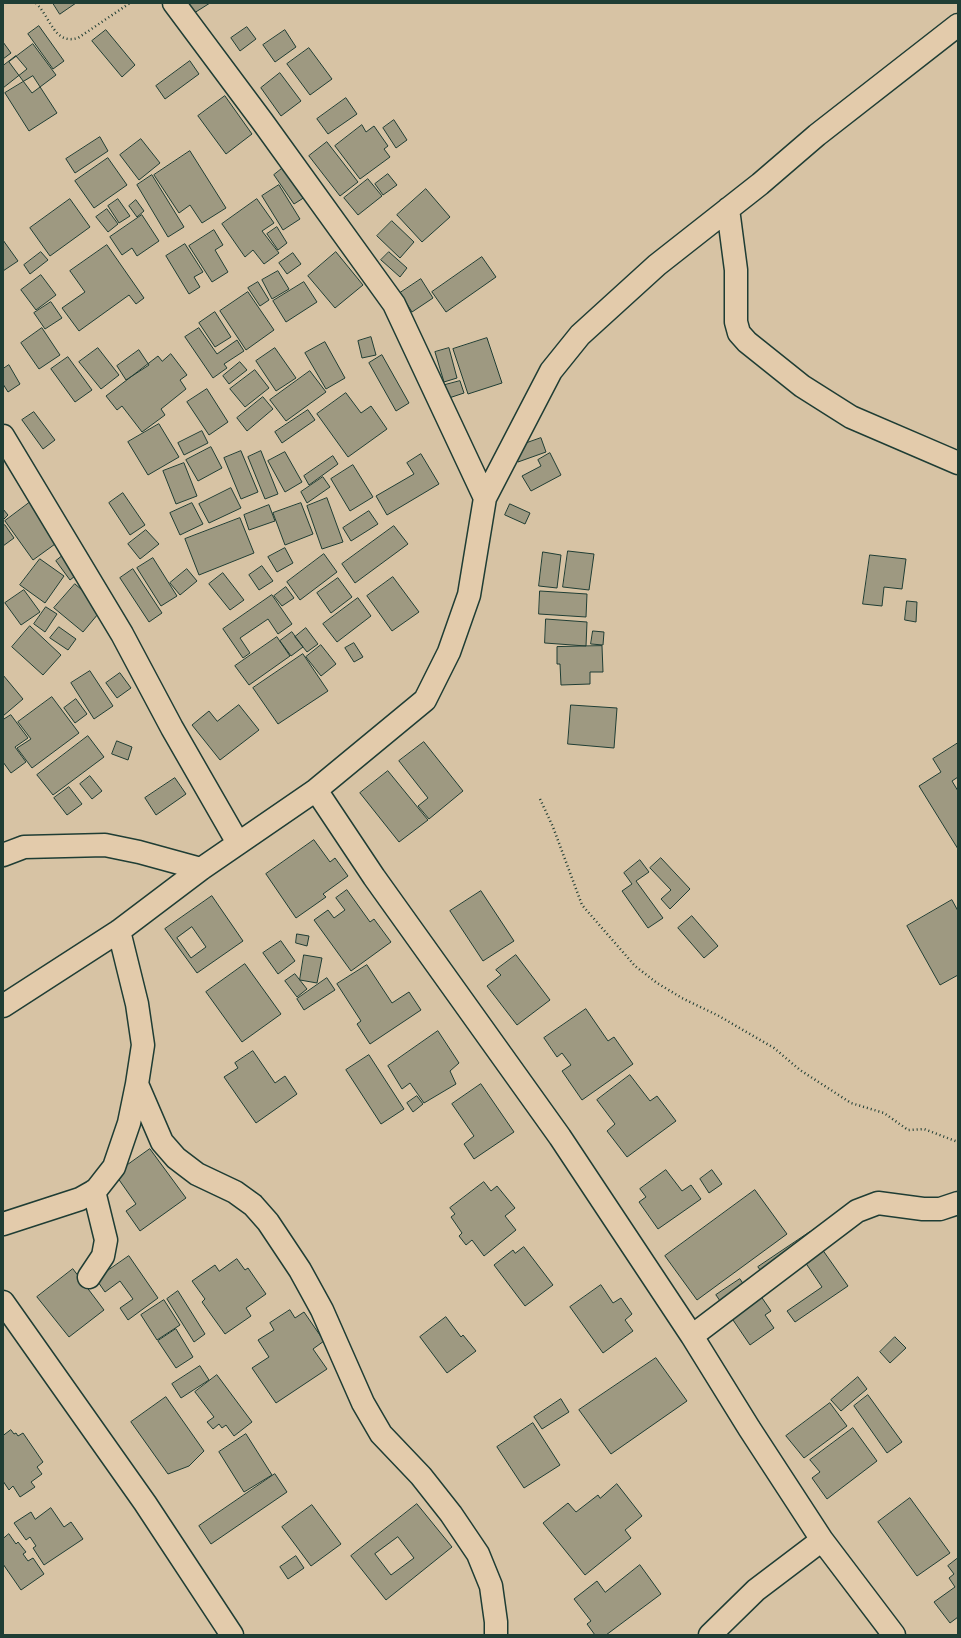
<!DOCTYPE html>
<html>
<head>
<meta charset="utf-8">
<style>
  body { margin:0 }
  #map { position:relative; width:961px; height:1638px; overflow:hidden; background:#d7c3a4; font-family:"Playpen Sans",sans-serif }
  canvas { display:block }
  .frame { position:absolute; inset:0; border:4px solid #1f3d34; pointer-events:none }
</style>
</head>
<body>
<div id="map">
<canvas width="961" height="1638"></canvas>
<div class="frame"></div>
</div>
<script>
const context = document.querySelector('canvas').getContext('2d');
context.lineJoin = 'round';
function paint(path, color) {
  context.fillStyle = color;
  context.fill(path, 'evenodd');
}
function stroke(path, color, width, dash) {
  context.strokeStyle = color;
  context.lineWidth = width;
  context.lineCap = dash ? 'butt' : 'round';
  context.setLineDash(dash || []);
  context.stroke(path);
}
const building = new Path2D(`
  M53,3H76L60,14Z
  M183,3H210L191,15Z
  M39,26L64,61L53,69L28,34Z
  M247,27L256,39L240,51L231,38Z
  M106,30L135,65L122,77L92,41Z
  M285,30L296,47L275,62L263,45Z
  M3,42L11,53L3,59Z
  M33,44L56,75L32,93L9,62Z
  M309,48L332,79L310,95L287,64Z
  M16,56L27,69L3,88V66Z
  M190,61L199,74L165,99L156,86Z
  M280,73L301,101L281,116L261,88Z
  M33,76L57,113L29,131L5,93Z
  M225,96L252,134L226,154L198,116Z
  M346,98L357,114L328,134L317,119Z
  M394,120L407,140L396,148L383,128Z
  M362,125L366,132L374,126L388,146L384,149L390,157L360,179L335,146Z
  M100,137L108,151L75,173L66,159Z
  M141,139L160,163L139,180L120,155Z
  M327,142L358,182L340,196L309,156Z
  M190,151L226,208L202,223L190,205L179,213L154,175Z
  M108,158L127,185L94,208L75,181Z
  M284,167L305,197L294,204L274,175Z
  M388,174L397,185L383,195L375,184Z
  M152,175L184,227L168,237L137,185Z
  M368,179L382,196L358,215L344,198Z
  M279,185L300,219L283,230L262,196Z
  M426,189L450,217L422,242L397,215Z
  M70,199L90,227L50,256L30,228Z
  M118,199L130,216L119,223L108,206Z
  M257,199L274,223L262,231L279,253L264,264L253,250L245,257L222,224Z
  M136,200L144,211L137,217L129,206Z
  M107,209L118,224L108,232L96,217Z
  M142,215L159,241L137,256L132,248L122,255L110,237Z
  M392,221L414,242L400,258L377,236Z
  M277,227L287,243L278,250L267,234Z
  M214,230L223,245L215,250L228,272L212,282L189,246Z
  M3,240L18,261L3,271Z
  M185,244L203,272L194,277L200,287L189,294L166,256Z
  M107,245L144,298L136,304L129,295L79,331L62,308L85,292L70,271Z
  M41,252L48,260L30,274L24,265Z
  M336,252L363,285L335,308L308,276Z
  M389,252L407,268L400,277L381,260Z
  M293,253L301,264L287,274L279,263Z
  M482,257L496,277L446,312L432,292Z
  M278,271L289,289L272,299L262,280Z
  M41,275L56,295L36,310L21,290Z
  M421,279L433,298L412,312L400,293Z
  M258,282L269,300L260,306L248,288Z
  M304,282L317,302L286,322L273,301Z
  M248,292L274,330L246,350L220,311Z
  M51,302L62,318L45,329L34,313Z
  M215,312L231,337L215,347L199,323Z
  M42,328L60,355L39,369L21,343Z
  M199,328L217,354L237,340L244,351L224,364L227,368L213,378L185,337Z
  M371,337L376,355L362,358L358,341Z
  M487,338L502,383L468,394L453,349Z
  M325,342L345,378L326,389L305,353Z
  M98,348L119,375L101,389L79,362Z
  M275,348L296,378L276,391L256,361Z
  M449,348L457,378L444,382L435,352Z
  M139,350L149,365L126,380L117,366Z
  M171,354L187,375L180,380L186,389L161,409L165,415L142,432L122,406L117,410L106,396L158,356L162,361Z
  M382,355L409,403L396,411L369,363Z
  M68,357L92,390L75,402L51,369Z
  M240,362L247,370L229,384L223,376Z
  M9,365L20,384L8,392L3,384V369Z
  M255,370L269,388L245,407L230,389Z
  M310,371L326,392L286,421L270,400Z
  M460,381L464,393L449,398L445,385Z
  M207,389L228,422L209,435L187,402Z
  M346,393L361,413L371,406L387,429L348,457L317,414Z
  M263,397L273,409L247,431L237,418Z
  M308,410L315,420L282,443L275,432Z
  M34,412L55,440L43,449L22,420Z
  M159,424L179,457L148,475L128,442Z
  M202,431L208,443L184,455L178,443Z
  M541,438L546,452L518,462L513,448Z
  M211,447L222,468L198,481L186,460Z
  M241,451L258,492L241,499L224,458Z
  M261,451L278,494L265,499L248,457Z
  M285,452L302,482L285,492L268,461Z
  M550,453L561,475L531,491L522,476L541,466L538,460Z
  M421,454L439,484L387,515L376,496L414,474L407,463Z
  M333,456L338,464L309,485L304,476Z
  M184,463L197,496L176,504L163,471Z
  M353,465L373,497L350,511L331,479Z
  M323,477L330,487L307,503L301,492Z
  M231,488L241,508L209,523L199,504Z
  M123,493L145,525L130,535L109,503Z
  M327,498L343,542L322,549L307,506Z
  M33,500L62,539L33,560L5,521Z
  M192,503L203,524L180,535L170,513Z
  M301,503L313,534L285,545L273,513Z
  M510,504L530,513L525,524L505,515Z
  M269,505L275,521L249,530L244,515Z
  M3,509L8,515L3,520Z
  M369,511L378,524L351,541L343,528Z
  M240,518L254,553L199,575L185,539Z
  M5,525L14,538L3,546V526Z
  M394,526L408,544L355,583L342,564Z
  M146,530L159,544L140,559L128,544Z
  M285,548L293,563L277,572L268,557Z
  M568,551L594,554L589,590L563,587Z
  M543,552L561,555L557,588L539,586Z
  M66,553L80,572L70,580L56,561Z
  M324,554L337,572L300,600L287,582Z
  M870,555L906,559L902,589L884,587L882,606L863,604Z
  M153,558L177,596L161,606L137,568Z
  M40,559L64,576L45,603L20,585Z
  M262,566L273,581L259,590L249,575Z
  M133,569L162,613L149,622L120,578Z
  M187,569L197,581L180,595L170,583Z
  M223,573L244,600L230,610L209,584Z
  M393,577L419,612L392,631L367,596Z
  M338,578L352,597L331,613L317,593Z
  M75,584L103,608L83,632L54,608Z
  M286,587L294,598L282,606L274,596Z
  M24,590L40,612L21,625L5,603Z
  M540,591L587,594L586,617L539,614Z
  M272,595L292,624L278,634L268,619L240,638L250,653L243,658L223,629Z
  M358,598L371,616L337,642L323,624Z
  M907,601L917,602L916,622L905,620Z
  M46,607L57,614L45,632L34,624Z
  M546,619L587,622L586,646L545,643Z
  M30,626L61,655L43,675L12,647Z
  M59,627L76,639L68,650L50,638Z
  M306,628L318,644L307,652L295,637Z
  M593,631L604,632L603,645L591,644Z
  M292,632L303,647L291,656L280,641Z
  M277,637L290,656L249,685L235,666Z
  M354,643L363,657L354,662L345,648Z
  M321,645L336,664L321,676L306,657Z
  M602,646L603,672H590V684L561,685L560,664H557V647Z
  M303,654L328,691L278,724L253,688Z
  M90,671L113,706L94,719L71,683Z
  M120,673L131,688L117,698L106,683Z
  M3,675L23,699L3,716Z
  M52,697L79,733L32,768L17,748L31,739L18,722Z
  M76,699L87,714L75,723L64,708Z
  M239,705L259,730L220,760L192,725L209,711L217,721Z
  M571,705L617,708L614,748L568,744Z
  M11,715L28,738L15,747L26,762L11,773L3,762V720Z
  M88,736L104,757L53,795L37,775Z
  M117,741L132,747L128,760L112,754Z
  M424,742L463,791L429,819L418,806L428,798L399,761Z
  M958,743V777L952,781L958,791V849L919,786L941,772L933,759Z
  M388,771L428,820L399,842L360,793Z
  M90,776L102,791L92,799L80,784Z
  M175,778L186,794L156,815L145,798Z
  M69,787L82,804L67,815L54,798Z
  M314,840L330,862L335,858L348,876L323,894L326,897L296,918L266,874Z
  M661,858L690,889L670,909L661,899L671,890L650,868Z
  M640,860L649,872L636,881L663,918L648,928L622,891L632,884L624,873Z
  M347,890L370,922L374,919L391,942L351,971L314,920L328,910L334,918L345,910L336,898Z
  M481,891L514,941L483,961L450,911Z
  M212,896L243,941L197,973L165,929ZM192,927L206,947L191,958L177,938Z
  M952,900L958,911V975L940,985L907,926Z
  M692,916L718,946L704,958L678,928Z
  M297,934L309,936L307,946L296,943Z
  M281,941L295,961L278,974L263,953Z
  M304,955L322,958L317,983L300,980Z
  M516,955L550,1000L517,1025L487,986L501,975L496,970Z
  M245,964L281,1014L242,1042L206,992Z
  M367,965L392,1003L409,992L421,1010L370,1044L357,1024L361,1021L337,984Z
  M295,974L307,989L297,997L285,981Z
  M327,978L335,990L304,1010L297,999Z
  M586,1009L608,1041L614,1037L633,1064L582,1100L562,1071L571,1065L562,1053L557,1057L544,1038Z
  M438,1031L459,1063L450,1071L456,1084L424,1103L410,1083L402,1089L388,1066Z
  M253,1051L275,1083L285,1076L297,1094L256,1123L224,1077L238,1068L235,1063Z
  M369,1055L404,1109L381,1124L346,1070Z
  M630,1075L650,1101L657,1096L676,1121L627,1157L607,1131L615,1124L597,1100Z
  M481,1084L514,1132L474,1159L464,1144L474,1136L452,1104Z
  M417,1096L423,1104L413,1112L407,1103Z
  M150,1149L186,1198L140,1231L126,1211L136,1204L115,1174Z
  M666,1170L682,1191L691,1185L701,1199L658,1229L639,1202L646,1197L640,1189Z
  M712,1170L722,1184L709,1193L700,1179Z
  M484,1182L491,1191L497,1186L515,1208L505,1216L516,1230L484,1256L472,1240L466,1245L459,1236L462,1233L451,1217L455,1214L450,1208Z
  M755,1190L787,1234L697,1300L665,1256Z
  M810,1232L848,1286L795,1322L787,1311L822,1287L805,1262L771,1285L758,1267Z
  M524,1247L553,1285L525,1306L494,1265L513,1250L515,1253Z
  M129,1256L158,1298L128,1320L120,1308L133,1299L120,1281L105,1292L96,1279Z
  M237,1259L245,1270L248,1268L266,1294L246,1308L251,1316L225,1334L202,1302L205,1299L192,1281L215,1265L219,1271Z
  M73,1269L104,1310L69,1337L37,1297Z
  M740,1279L752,1297L758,1292L771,1311L765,1315L774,1328L750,1345L716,1295Z
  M601,1285L613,1303L621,1298L632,1314L625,1320L633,1331L603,1353L570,1307Z
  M178,1291L205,1334L194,1342L167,1299Z
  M164,1300L180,1325L157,1340L141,1315Z
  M290,1310L295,1318L304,1312L324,1341L313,1349L327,1369L276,1403L252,1368L269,1357L258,1340L274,1330L270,1323Z
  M446,1317L461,1337L463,1335L476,1351L447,1373L420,1337Z
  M176,1329L193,1357L176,1368L158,1341Z
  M895,1337L906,1348L890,1363L880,1352Z
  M656,1358L687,1401L611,1454L579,1410Z
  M200,1366L209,1380L181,1398L172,1384Z
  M217,1375L252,1422L234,1436L226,1425L222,1428L219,1424L213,1429L207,1422L214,1417L195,1392Z
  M858,1377L867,1389L841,1411L831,1400Z
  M868,1395L902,1442L887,1453L854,1406Z
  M166,1397L204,1451L189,1466L168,1474L131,1422Z
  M561,1399L569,1412L542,1429L534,1417Z
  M830,1403L847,1426L804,1458L786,1436Z
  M533,1423L560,1465L524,1488L497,1447Z
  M853,1428L877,1461L827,1499L812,1478L820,1472L810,1460Z
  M11,1430L14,1434L16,1433L18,1436L23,1433L43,1462L37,1467L42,1474L31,1482L35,1487L20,1497L13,1486L9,1490L3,1481V1436Z
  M246,1434L272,1475L244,1492L219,1452Z
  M275,1474L287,1492L211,1544L199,1526Z
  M617,1484L642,1516L625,1530L631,1538L585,1575L543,1523L568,1503L576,1512L598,1495L600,1498Z
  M910,1498L950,1553L917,1576L878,1522Z
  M417,1504L452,1547L386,1600L351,1556ZM398,1537L414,1558L391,1575L375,1554Z
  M312,1505L341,1544L311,1566L282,1527Z
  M51,1508L64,1527L71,1522L83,1539L44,1565L33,1548L36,1546L30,1537L26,1540L14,1523L31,1512L35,1519Z
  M9,1534L16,1544L18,1542L26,1552L23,1554L28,1561L33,1558L44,1574L21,1590L3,1564V1539Z
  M296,1556L304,1568L288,1579L280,1567Z
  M958,1558V1617L950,1623L934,1602L955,1587L949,1578L954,1574L948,1566Z
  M640,1565L661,1594L606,1635H595L587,1624L591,1621L574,1599L597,1581L605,1592Z`);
paint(building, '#9e9981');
stroke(building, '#1f3d34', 1);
const street = new Path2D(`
  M174,3L262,121L394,304L485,498
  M728,209L736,270V322L739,333L747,342L802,386L851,417L958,463
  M3,436L122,634L172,728L238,843
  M316,790L374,877L560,1137L692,1336L749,1428L822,1540L894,1635
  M3,855L24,847L105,845L139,852L201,869
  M3,1006L119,931L201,869L316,790L425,700L449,652L469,595L485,498L551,371L580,335L657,265L760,184L817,135L958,25
  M137,1084L162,1142L176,1158L197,1174L235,1192L253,1205L268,1222L300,1270L322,1310L363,1403L381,1434L421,1476L451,1514L478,1554L491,1586L496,1622V1635
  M3,1224L80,1199L96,1190L114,1167L129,1123L137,1084L143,1045L137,1004L119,931
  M89,1277L103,1256L106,1240L94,1191
  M3,1302L145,1503L232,1635
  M692,1336L857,1211L878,1203L923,1209H940L958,1203
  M710,1635L756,1590L822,1540`);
stroke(street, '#1f3d34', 25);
stroke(new Path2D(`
  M36,3C51,18 54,45 78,38L130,3
  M540,799L553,827L582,905L635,966L657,983L682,998L719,1016L774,1048L800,1070L851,1103L884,1113L908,1130L924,1129L958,1142`), '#1f3d34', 2.5, [1, 3]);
stroke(street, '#e3cbab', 22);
</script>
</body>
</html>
